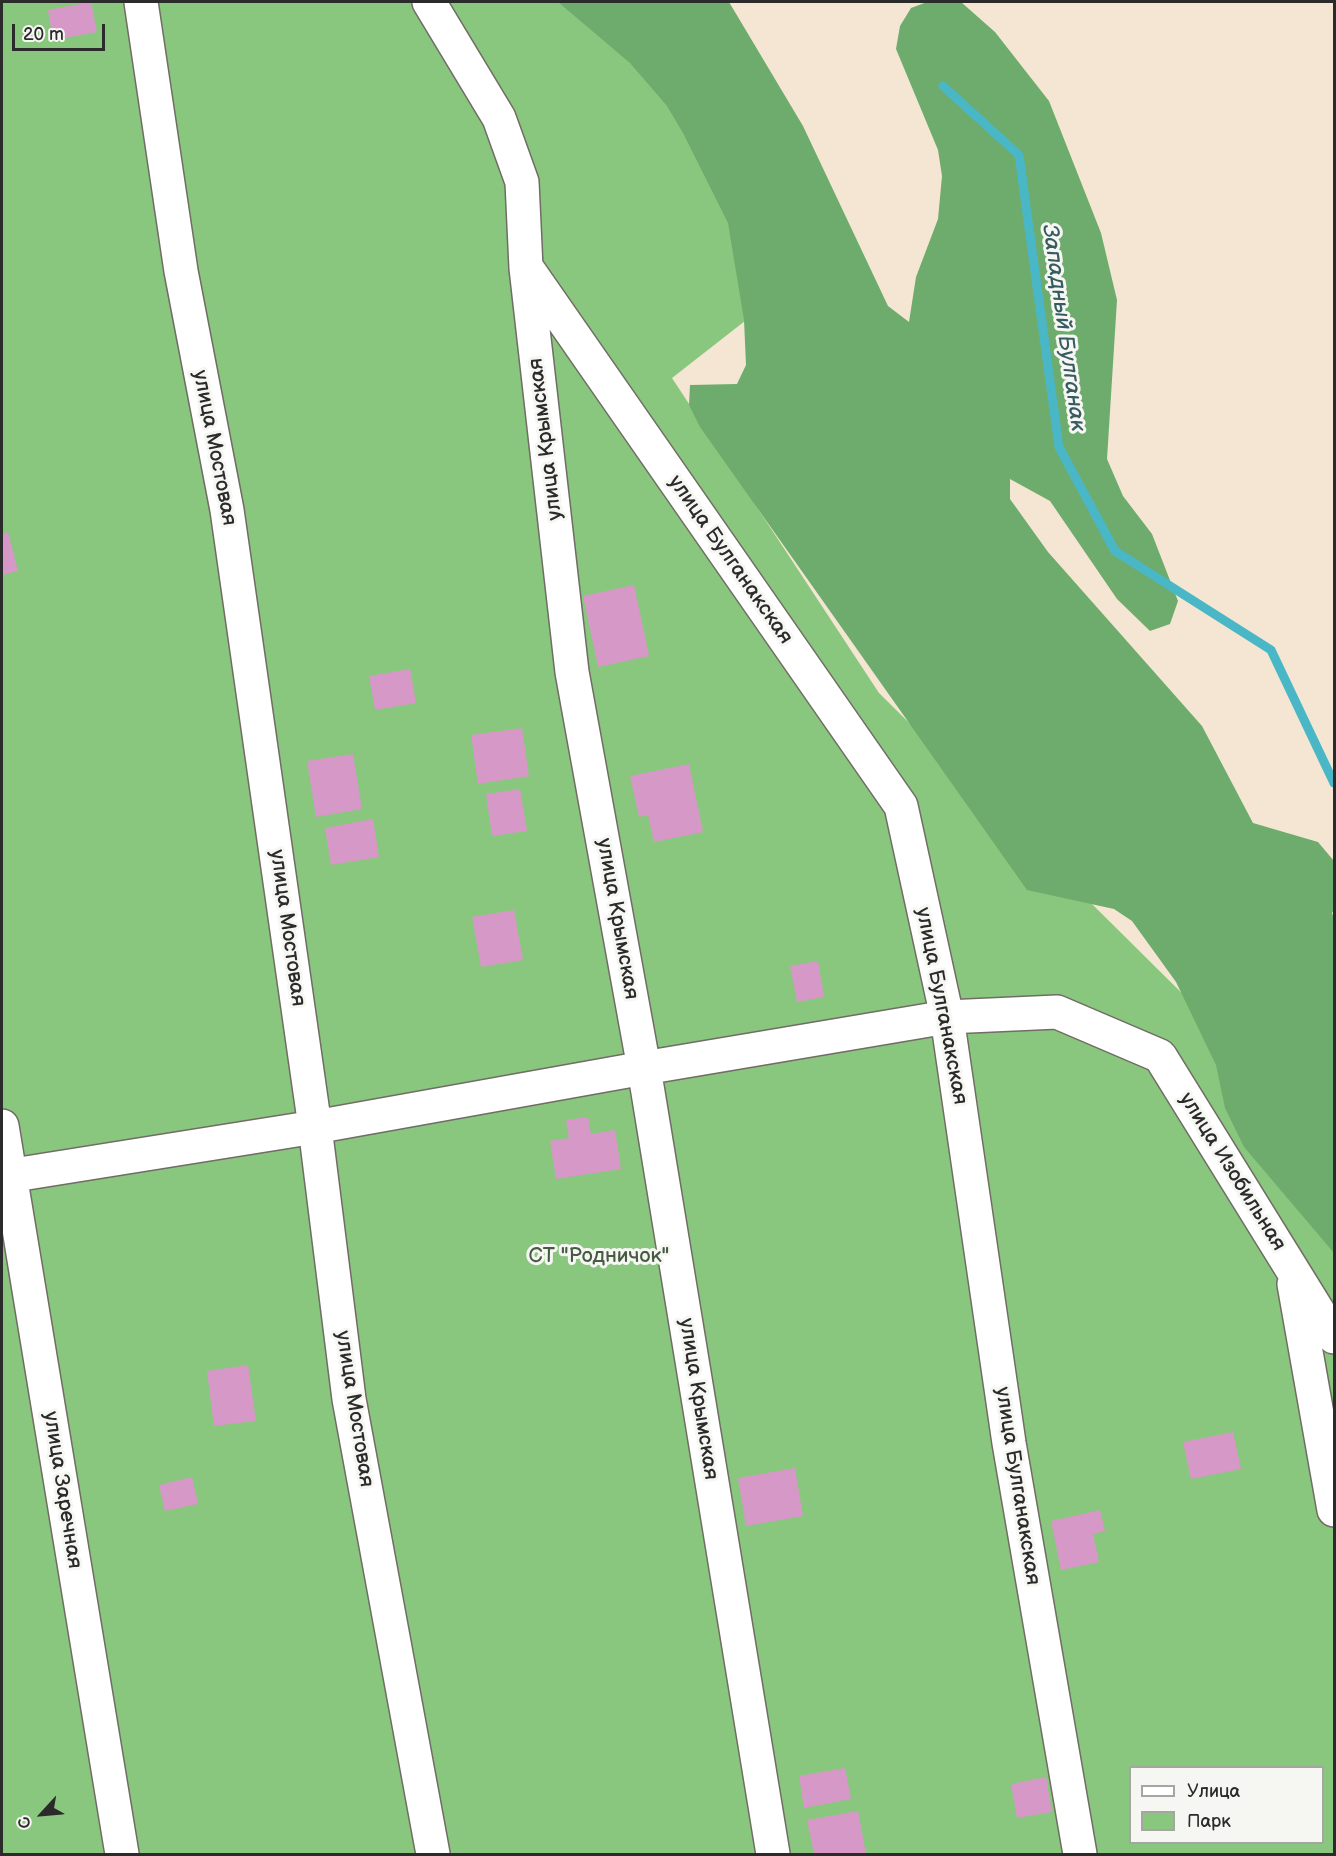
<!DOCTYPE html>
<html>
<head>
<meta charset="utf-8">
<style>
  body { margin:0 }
  #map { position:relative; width:1336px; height:1856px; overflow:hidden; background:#f4e6d2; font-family:"Balsamiq Sans",sans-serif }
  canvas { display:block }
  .frame { position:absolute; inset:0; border:3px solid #2b2b2b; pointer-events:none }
  .legend { position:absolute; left:1129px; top:1766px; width:195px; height:78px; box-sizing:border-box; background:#f6f6f2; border:2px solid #a5a5a2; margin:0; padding:8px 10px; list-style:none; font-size:18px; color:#2b2b2b }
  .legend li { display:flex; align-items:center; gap:12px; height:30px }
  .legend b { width:30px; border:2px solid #a5a5a2 }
  .north { position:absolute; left:12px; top:1784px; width:60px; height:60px; -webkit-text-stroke:4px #f6f6f2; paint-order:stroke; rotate:244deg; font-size:16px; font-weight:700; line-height:24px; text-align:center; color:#2b2b2b }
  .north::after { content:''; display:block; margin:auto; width:21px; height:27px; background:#2b2b2b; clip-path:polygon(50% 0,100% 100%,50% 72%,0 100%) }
  .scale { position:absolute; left:12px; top:24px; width:93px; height:27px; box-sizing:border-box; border:3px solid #2b2b2b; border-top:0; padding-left:8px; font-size:18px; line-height:21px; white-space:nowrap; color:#2b2b2b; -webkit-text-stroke:4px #f6f6f2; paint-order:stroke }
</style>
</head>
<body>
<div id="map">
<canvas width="1336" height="1856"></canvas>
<div class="frame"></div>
<ul class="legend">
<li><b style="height:8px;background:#fff"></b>Улица</li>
<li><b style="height:16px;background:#89c77e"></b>Парк</li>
</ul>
<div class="north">С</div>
<div class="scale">20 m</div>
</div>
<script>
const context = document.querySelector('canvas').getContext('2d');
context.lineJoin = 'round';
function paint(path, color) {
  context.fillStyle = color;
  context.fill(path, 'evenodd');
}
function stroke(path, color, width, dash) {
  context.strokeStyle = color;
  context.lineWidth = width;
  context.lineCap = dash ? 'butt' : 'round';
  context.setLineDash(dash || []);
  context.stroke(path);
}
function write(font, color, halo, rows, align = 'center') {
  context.font = font + ' "Balsamiq Sans",sans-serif';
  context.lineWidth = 6;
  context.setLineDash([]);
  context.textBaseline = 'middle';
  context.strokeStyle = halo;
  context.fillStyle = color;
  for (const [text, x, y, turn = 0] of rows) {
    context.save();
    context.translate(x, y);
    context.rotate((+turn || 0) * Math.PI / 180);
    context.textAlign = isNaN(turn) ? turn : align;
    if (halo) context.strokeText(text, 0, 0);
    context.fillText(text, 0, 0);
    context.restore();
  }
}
paint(new Path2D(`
  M2,2H589L814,267L672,378L879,693L1209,1020L1334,1244V1854H2ZM1130,1768H1322V1842H1130Z`), '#89c77e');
paint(new Path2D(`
  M558,2H729L803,126L888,306L909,322L916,277L938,219L942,176L938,150L896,49L900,26L911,8L927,2H961L995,32L1049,101L1101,233L1117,300L1107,459L1123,496L1152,534L1178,601L1170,624L1150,631L1117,599L1050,501L1010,479V499L1048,552L1202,726L1253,823L1318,842L1334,861V910L1332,913L1334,918V1253L1244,1147L1225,1108L1216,1065L1176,982L1132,921L1114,909L1027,890L700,427L689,405L690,385L737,384L746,365L744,320L728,223L683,133L667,106L630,63Z`), '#6eac6d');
stroke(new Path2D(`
  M943,86L1019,155L1059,447L1115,551L1271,650L1334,783`), '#4ab7c6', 9);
paint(new Path2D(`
  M91,2L97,32L53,40L48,10Z
  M8,532L18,571L2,575V534Z
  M634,585L649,656L598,667L583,596Z
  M410,669L416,703L375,710L369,676Z
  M522,728L529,776L478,784L471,735Z
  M353,754L362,809L316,817L307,761Z
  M689,764L703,832L654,842L648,815L639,817L630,776Z
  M520,789L527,831L492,836L486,794Z
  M373,819L379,857L331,865L325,828Z
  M514,910L523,960L481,967L472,917Z
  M818,961L824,997L797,1002L790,966Z
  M588,1117L591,1134L615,1130L621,1169L556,1179L550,1141L569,1138L566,1120Z
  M248,1365L256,1421L214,1426L207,1371Z
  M1233,1432L1241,1469L1191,1479L1183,1442Z
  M795,1468L803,1516L746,1526L738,1478Z
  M192,1477L198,1504L165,1511L159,1485Z
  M1100,1510L1105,1531L1093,1534L1099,1562L1061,1570L1051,1521Z
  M845,1768L851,1799L804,1808L799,1776Z
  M1046,1777L1052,1812L1017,1818L1011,1784Z
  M858,1811L866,1854H814L807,1820Z`), '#d698c6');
const minor = new Path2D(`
  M141,2L181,271L227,510L315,1127L349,1399L433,1854
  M429,2L499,118L522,182L526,268L572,672L644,1068L773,1854
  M529,271L901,806L947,1017L1009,1443L1080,1854
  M2,1126L122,1854
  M2,1177L315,1127L644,1068L947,1017L1057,1012L1160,1056L1334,1337
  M1294,1284L1334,1510`);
stroke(minor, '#716c65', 36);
stroke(minor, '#fff', 33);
write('21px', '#2b2b2b', '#f6f6f2', [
  ["улица Крымская",546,439,-97],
  ["улица Мостовая",214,448,79],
  ["улица Булганакская",730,560,55],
  ["улица Крымская",617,919,80],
  ["улица Мостовая",287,928,82],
  ["улица Булганакская",941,1006,79],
  ["улица Изобильная",1232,1172,58],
  ["улица Крымская",698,1399,81],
  ["улица Мостовая",354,1409,81],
  ["улица Булганакская",1017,1486,81],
  ["улица Заречная",62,1490,81]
]);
write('21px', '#475a44', '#f6f6f2', [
  ["СТ \"Родничок\"",599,1257]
]);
write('italic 22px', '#365c61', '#f6f6f2', [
  ["Западный Булганак",1063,328,82]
]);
</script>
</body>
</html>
